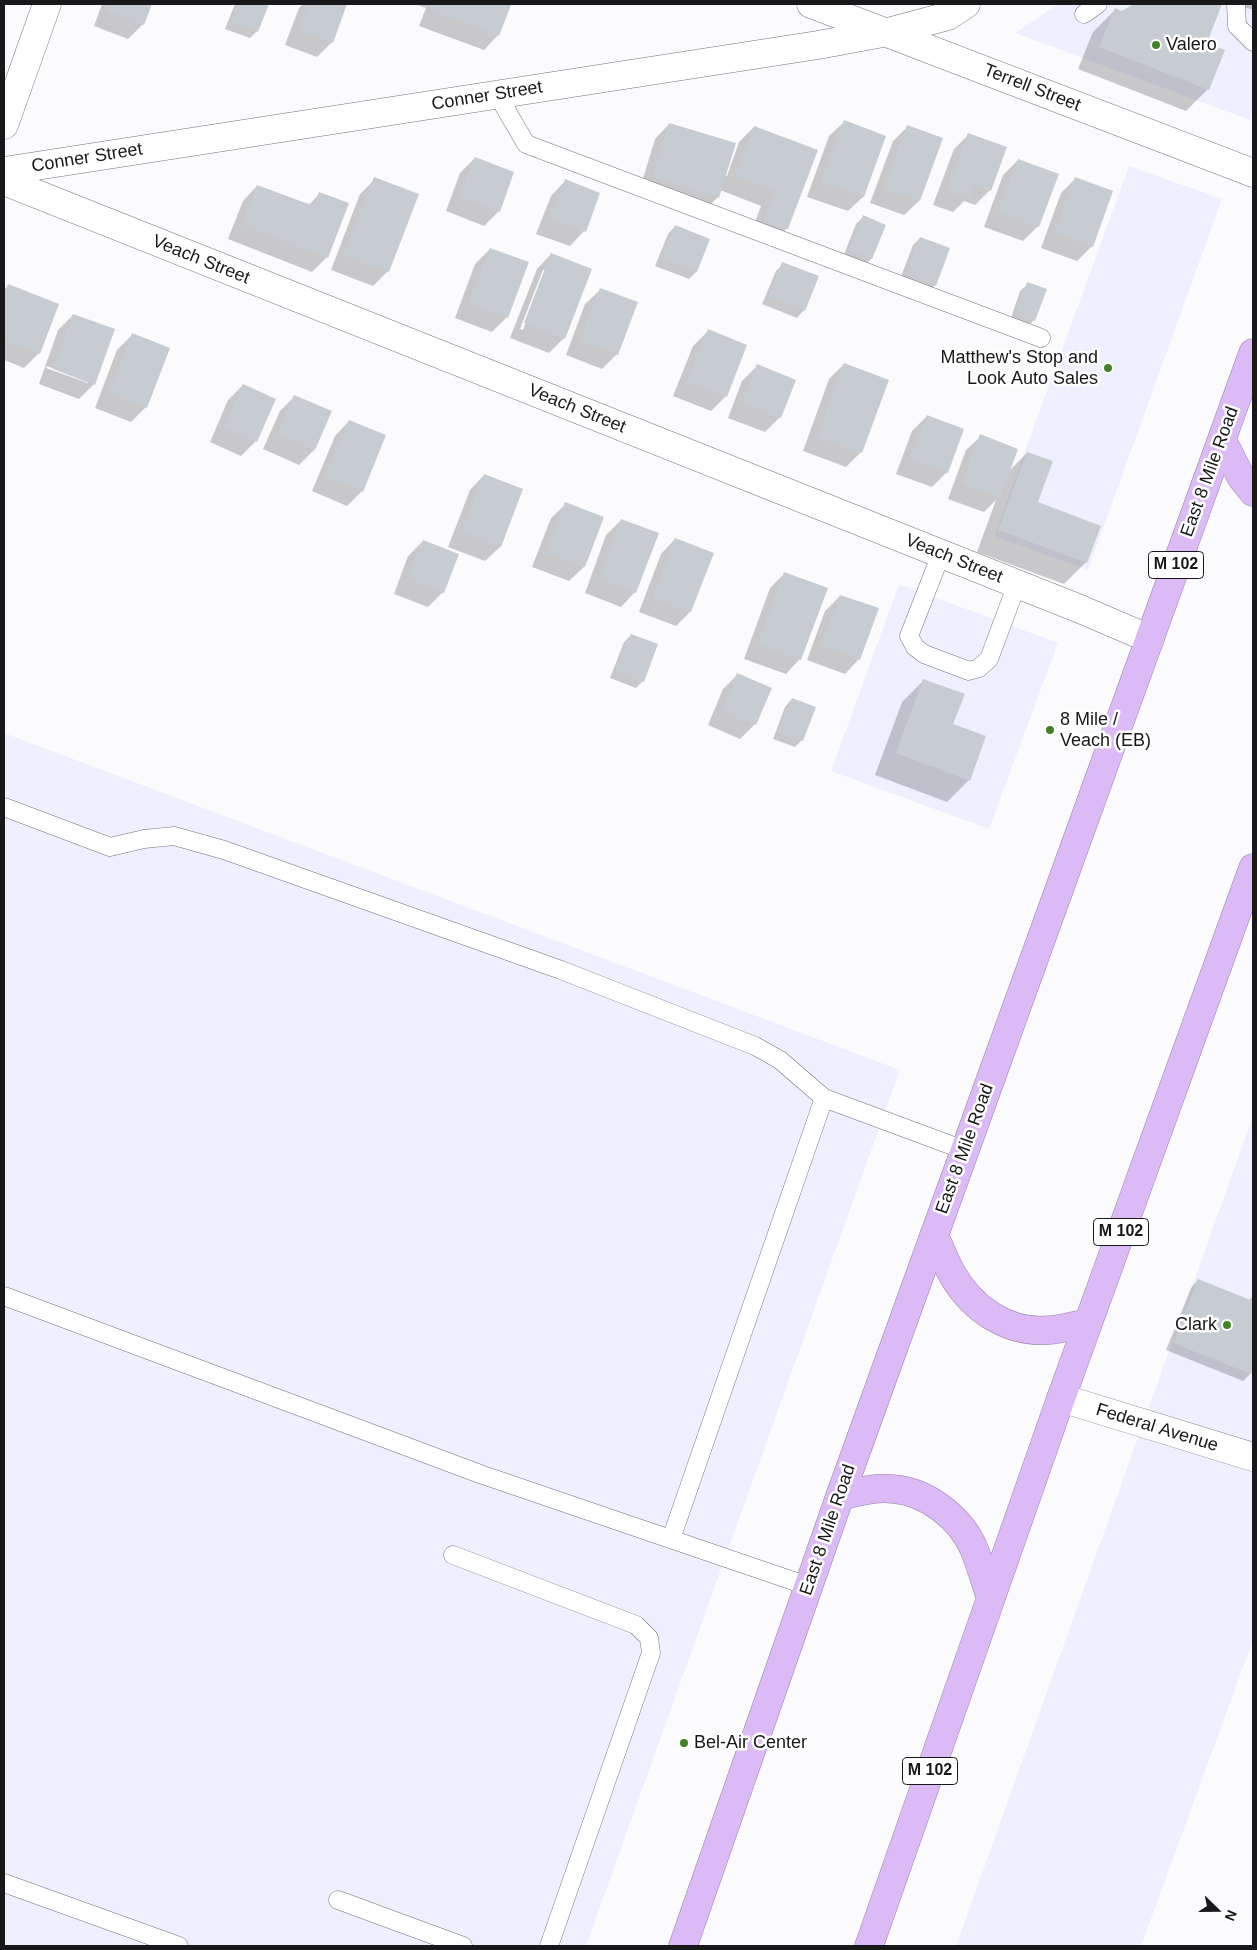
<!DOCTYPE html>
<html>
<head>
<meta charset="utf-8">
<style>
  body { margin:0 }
  #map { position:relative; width:1257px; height:1950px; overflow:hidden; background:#fbfbfe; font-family:Helvetica,sans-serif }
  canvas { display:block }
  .frame { position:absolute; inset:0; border:5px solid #18181b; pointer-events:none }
  .north { position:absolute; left:1192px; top:1885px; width:50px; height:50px; -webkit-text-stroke:4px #fff; paint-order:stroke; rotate:112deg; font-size:14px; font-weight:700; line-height:20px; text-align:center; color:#18181b }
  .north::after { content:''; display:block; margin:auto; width:18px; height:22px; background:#18181b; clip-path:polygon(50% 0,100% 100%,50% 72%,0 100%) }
</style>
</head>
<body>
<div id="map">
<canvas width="1257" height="1950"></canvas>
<div class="frame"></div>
<div class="north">N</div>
</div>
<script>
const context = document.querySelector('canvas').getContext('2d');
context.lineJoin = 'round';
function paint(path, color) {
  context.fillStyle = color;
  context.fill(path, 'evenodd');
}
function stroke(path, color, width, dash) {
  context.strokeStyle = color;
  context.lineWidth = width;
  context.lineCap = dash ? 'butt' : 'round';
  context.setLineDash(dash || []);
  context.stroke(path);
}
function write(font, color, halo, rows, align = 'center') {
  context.font = font + ' Helvetica,sans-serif';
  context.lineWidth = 5;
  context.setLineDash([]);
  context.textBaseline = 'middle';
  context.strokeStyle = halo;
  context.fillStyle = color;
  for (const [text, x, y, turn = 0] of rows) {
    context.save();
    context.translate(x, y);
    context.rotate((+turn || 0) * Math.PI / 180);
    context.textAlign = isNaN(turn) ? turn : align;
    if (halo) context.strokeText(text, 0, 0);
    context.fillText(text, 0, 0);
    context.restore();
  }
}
paint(new Path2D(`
  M1058,4H1253V112L1250,120L1015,33Z
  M1129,166L1222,199L1088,570L994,536Z
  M899,584L1058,643L989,829L831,771Z
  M4,733L900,1070L586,1946H4Z
  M1253,1116V1640L1141,1946H956Z`), '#eef0ff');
paint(new Path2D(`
  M102,4H150L143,24L128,39L94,26Z
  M235,4H268L257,31L250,38L225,29Z
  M303,4L345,5L331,43L317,57L285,45L299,8Z
  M415,4H505L510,5L498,35L484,50L419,26L426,8Z
  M1137,4H1220L1205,43L1208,89L1186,111L1078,69L1093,32L1115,10L1122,13Z
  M1235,4H1253V10Z
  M844,122L885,137L863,197L848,211L807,197L829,136Z
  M669,124L727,176L739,142L754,127L787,228L772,243L750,235L761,206L720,190L718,197L703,212L639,192L655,139Z
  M908,126L919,201L904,215L870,203L893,141Z
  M969,134L990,190L975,205L964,201L953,212L933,205L954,149Z
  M475,158L499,211L484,226L446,211L460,173Z
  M1018,160L1038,226L1023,241L984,227L1003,175Z
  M1076,178L1092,246L1077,261L1041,248L1061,193Z
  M375,179L388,271L373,286L331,270L360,194Z
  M565,181L584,231L570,246L536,234L551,196Z
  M257,186L308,206L320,193L327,257L312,272L228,239L243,201Z
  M863,217L871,259L864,266L843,257L856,224Z
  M675,226L709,239L696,272L689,279L655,266L668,234Z
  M920,238L935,285L928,292L899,282L913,245Z
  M490,249L507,317L492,332L455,318L475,264Z
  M551,254L564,338L549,353L510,338L537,269ZM543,270H546L523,330L520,329Z
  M783,264L804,310L797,318L762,304L776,271Z
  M1028,284L1034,320L1027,327L1010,321L1020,291Z
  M8,286L39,353L24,368L4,360V290Z
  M600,290L617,354L602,369L566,355L585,304Z
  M73,315L94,384L79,399L39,384L58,330ZM47,366L88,381V383L46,368Z
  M708,331L726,396L711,411L673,396L693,346Z
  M132,335L146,407L131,422L95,408L117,350Z
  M844,364L861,452L846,467L803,451L829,379Z
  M757,366L780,417L765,432L728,418L742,381Z
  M243,385L256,441L241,456L210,442L228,400Z
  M295,396L330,411L314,450L299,465L263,449L280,411Z
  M927,416L947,472L932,487L896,474L912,431Z
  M349,421L362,491L347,506L312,491L335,436Z
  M981,436L1008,472L1027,453L1036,503L1086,562L1064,584L977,552L996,500L984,512L948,499L966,450Z
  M484,475L522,489L500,547L485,561L448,547L470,490Z
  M566,504L584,567L569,581L532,567L551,518Z
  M621,520L635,592L621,607L585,593L606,535Z
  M675,539L690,612L676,626L639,612L661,554Z
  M423,541L443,592L428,607L394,594L408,556Z
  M784,574L800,659L786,674L744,659L770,588Z
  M840,596L859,659L845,674L807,660L825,611Z
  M631,635L643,681L636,688L610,678L624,642Z
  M738,674L770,689L754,725L740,739L708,725L723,689Z
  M924,680L952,725L969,780L947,802L875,775L902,702Z
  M792,699L802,740L795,747L773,739L785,707Z
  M1198,1280L1248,1301L1253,1296V1366L1250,1374L1243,1381L1166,1350L1191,1288Z`), '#0003');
paint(new Path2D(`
  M110,4H152L144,25L108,11Z
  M238,4H269L258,32L232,21Z
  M309,4H347L333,43L298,30Z
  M436,4H509L511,5L499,36L433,11Z
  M1134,4H1222L1207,43L1225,50L1209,90L1099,47L1115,8L1122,11Z
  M844,120L886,136L864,197L821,182Z
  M669,123L736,143L719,198L653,177Z
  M907,125L943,138L920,201L884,188Z
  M754,126L818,150L788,229L764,220L775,191L735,176Z
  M968,133L1007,147L991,191L974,184L969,198L947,190Z
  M475,157L514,172L500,212L460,196Z
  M1018,159L1059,174L1039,227L998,212Z
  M374,177L419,194L389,272L344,255Z
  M1075,177L1113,191L1093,247L1055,233Z
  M565,179L600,193L586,232L550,219Z
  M257,185L314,206L319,192L349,203L328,258L242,224Z
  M863,215L886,225L872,259L849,250Z
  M675,225L710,239L697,272L662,259Z
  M920,237L950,248L936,286L906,274Z
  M490,248L529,262L508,318L469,304Z
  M551,253L592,269L565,339L524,323Z
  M782,262L819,276L805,311L768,297Z
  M1027,282L1047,289L1035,321L1016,314Z
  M8,284L59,304L40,354L4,340V295Z
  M600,288L638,302L618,355L580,340Z
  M73,314L115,329L95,385L53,369Z
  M708,329L747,345L727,397L687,382Z
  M132,333L170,348L147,408L109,393Z
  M844,363L889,380L862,453L817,437Z
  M757,364L796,380L781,418L742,403Z
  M243,384L276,399L257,442L224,428Z
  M294,395L332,411L315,450L277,434Z
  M927,415L964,429L948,473L910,459Z
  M349,420L386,435L363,492L325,476Z
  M980,434L1018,449L1000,498L962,484Z
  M1027,452L1053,461L1038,502L1101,526L1087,563L998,530Z
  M484,474L523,489L501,547L462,532Z
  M565,502L604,517L585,567L546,553Z
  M621,519L659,533L636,593L599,579Z
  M675,538L714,553L691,612L653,598Z
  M423,540L459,554L444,593L408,579Z
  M784,572L828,588L801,660L758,644Z
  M840,595L879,608L860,660L821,645Z
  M631,634L658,644L644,682L616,671Z
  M737,673L772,688L756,725L722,711Z
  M923,679L965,694L953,724L986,736L970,781L896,753Z
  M792,698L816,707L803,741L779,732Z
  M1198,1279L1253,1301V1370L1251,1374L1173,1343Z`), '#c6ccd2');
const lane = new Path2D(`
  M1236,4L1237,26L1253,42
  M1084,14L1098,4
  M497,94L526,144L1041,338
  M941,554L909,636L915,647L924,654L969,671L979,668L989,659L1017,584
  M4,807L110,847L144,839L174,836L224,850L561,970L755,1046L780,1060L824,1098
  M4,1296L480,1474L808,1586
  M671,1539L824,1098L964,1150
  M453,1555L636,1625L649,1638L651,1653L549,1946
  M4,1883L179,1946
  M338,1900L463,1946`);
const street = new Path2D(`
  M811,4L1253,173
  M4,125L47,4
  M4,171L818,45L888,32L948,16L966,4
  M4,181L1080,609L1150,639
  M1061,1398L1253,1457`);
const highway = new Path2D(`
  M1222,440L1241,477L1253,492
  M934,1235C940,1248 945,1261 952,1274C972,1309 1008,1334 1050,1330C1063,1329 1075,1325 1088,1323
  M840,1496C857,1492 875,1487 893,1489C926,1491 961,1518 974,1549C980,1564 985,1581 990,1596
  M683,1946L840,1496L1253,353
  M869,1946L1061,1398L1253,868`);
stroke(lane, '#72737a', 19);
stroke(street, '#72737a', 29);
stroke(highway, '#9781a9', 29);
stroke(lane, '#fff', 18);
stroke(street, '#fff', 28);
stroke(highway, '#dbbaf5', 28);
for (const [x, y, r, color] of [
  [1156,45,5,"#418324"],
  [1108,368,5,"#418324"],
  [1050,730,5,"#418324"],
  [1227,1325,5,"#418324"],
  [684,1743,5,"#418324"]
]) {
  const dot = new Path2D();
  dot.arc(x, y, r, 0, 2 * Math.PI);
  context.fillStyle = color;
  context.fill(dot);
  stroke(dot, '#fff', 2);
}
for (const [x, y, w] of [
  [1176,565,55],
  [1121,1232,55],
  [930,1771,55]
]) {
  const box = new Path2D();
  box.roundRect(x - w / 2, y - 13.5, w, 27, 4);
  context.fillStyle = '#fff';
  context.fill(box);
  stroke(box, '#18181b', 1);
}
write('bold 16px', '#18181b', null, [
  ["M 102",1176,565],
  ["M 102",1121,1232],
  ["M 102",930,1771]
]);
write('18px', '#18181b', '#fff', [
  ["Valero",1166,45],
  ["Matthew's Stop and",1098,358,"right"],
  ["Look Auto Sales",1098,379,"right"],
  ["8 Mile /",1060,720],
  ["Veach (EB)",1060,741],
  ["Clark",1217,1325,"right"],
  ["Bel-Air Center",694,1743]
], 'left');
write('18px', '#18181b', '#fff', [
  ["Terrell Street",1032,88,21],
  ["Conner Street",487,96,-9],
  ["Conner Street",87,158,-9],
  ["Veach Street",201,260,22],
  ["Veach Street",577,409,22],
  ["East 8 Mile Road",1210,472,-70],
  ["Veach Street",954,559,22],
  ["East 8 Mile Road",965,1149,-70],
  ["Federal Avenue",1157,1428,17],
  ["East 8 Mile Road",828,1530,-71]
]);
</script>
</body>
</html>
